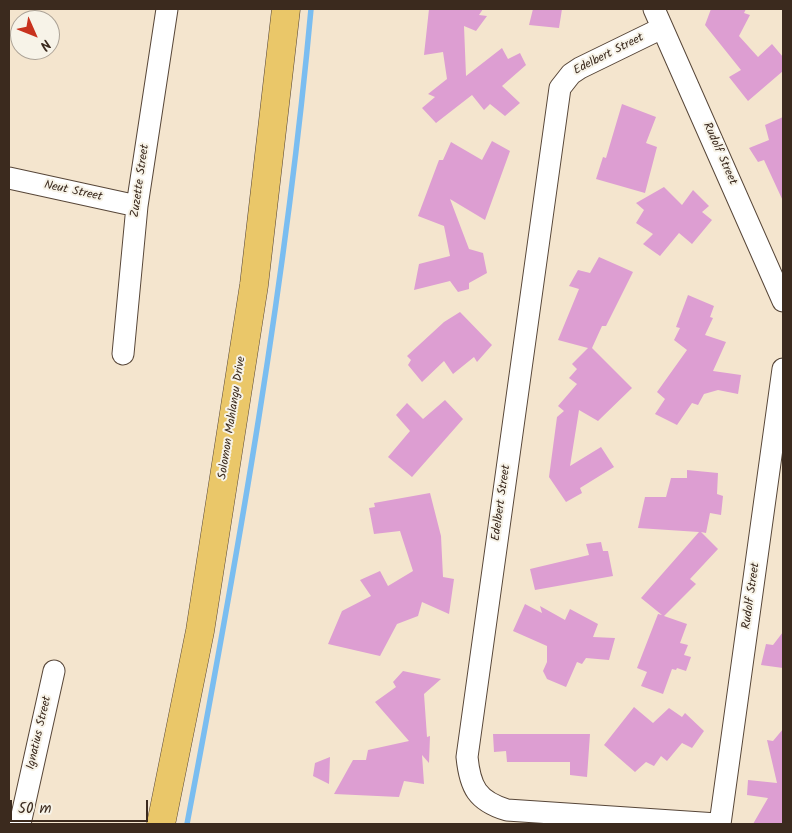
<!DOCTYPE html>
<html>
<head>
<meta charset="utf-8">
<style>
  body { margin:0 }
  #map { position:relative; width:792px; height:833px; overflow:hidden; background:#f4e5ce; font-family:Kalam,sans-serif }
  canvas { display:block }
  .frame { position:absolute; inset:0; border:10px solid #3b2a1e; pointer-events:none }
  .north { position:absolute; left:10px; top:10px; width:50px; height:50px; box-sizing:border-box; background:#f7f3e8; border:1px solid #aca397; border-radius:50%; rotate:134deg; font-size:14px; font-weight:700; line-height:20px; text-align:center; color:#3b2a1e }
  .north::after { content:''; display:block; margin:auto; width:18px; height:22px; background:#c8321e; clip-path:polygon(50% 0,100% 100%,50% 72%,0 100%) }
  .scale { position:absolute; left:10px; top:800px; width:138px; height:22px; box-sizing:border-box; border:2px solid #3b2a1e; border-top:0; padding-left:6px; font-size:15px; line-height:18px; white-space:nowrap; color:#3b2a1e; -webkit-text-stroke:4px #f7f3e8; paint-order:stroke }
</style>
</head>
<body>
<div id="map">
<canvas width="792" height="833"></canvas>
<div class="frame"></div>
<div class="north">N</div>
<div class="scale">50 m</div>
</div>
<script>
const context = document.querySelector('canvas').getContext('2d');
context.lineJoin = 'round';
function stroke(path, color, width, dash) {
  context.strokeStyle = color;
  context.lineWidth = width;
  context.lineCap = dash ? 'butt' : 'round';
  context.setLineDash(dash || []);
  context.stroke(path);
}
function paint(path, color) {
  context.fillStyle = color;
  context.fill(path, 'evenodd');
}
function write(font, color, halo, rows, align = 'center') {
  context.font = font + ' Kalam,sans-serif';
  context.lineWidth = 4;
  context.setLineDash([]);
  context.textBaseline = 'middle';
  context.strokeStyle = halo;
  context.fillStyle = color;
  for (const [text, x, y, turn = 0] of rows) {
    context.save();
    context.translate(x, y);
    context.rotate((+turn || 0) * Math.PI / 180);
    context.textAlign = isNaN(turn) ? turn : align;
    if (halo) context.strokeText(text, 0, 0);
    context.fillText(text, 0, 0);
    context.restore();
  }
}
stroke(new Path2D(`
  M187,824C238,554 286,283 311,9`), '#7abdf0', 5.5);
paint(new Path2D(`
  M429,9H483L479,15L487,16L476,31L464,26L466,76L502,48L508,59L520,53L526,65L502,86L520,103L505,116L490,104L484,110L472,95L436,123L422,108L435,97L428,94L447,79L443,52L424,55Z
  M533,9H562L559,28L529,25Z
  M711,9H746L744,13L750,15L739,36L758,57L772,44L783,57V71L748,101L729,77L741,70L705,25Z
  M622,104L656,117L646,143L657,147L645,193L596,179L603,157L606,158Z
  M783,117V201L764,160L758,162L749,148L769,140L765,125Z
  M492,141L510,151L485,220L450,199L469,249L483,253L487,273L469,283V289L458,292L450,281L414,290L419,264L450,256L444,226L418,216L439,160H443L451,142L482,160Z
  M664,187L682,205L693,190L709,206L702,212L712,220L692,244L679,233L660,256L643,244L653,234L636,223L644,210L636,203Z
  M599,257L633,272L606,326H602L592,348L632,388L598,421L579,410L570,466L601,447L614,467L580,488L582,493L566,502L549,477L557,417L564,411L558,406L577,384L569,378L577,369L572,364L588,348L558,340L579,289L569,286L578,270L590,273Z
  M688,295L714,306L710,317L713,318L705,335L726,342L713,371L741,375L738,394L718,390L704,394L698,405L692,403L677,425L655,414L665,399L657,392L687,350L674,340L680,328L676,327Z
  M460,312L492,345L477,362L474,357L453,374L444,361L422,382L408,365L411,360L407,356L444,322Z
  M445,400L463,419L412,477L388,457L410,431L396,415L407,403L423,419Z
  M687,470L718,473L717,494L723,496L721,515L710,513L706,533L701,532L718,549L690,579L696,584L664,616L687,624L680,643L688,645L684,655L691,657L686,671L677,668L676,670L672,669L663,694L641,686L647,672L637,668L658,614L662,615L641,598L699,532L638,528L645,497H666L671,478H687Z
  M430,493L441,536L443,577L454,579L449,614L422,602L418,616L397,624L380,656L328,644L342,611L371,596L360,580L380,571L388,586L413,571L400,531L374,534L369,508L375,507L374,503Z
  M601,542L603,551H608L613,576L535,590L530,569L589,555L586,544Z
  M525,604L542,613L540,606L565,620L570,609L598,624L593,637L615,638L609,660L586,658L582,664L577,662L566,687L547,679L543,671L547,662V646L513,631Z
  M783,632V668L761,665L766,644L773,645Z
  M403,671L441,679L424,694L427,737L430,736L429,763L422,755L424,784L404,781L399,797L334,794L353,760H366L368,750L409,741L375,702L396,687L393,682Z
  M634,707L653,723L669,708L682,717L685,713L704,731L692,748L682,743L667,761L661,756L654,766L646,762L635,772L604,745Z
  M783,729V824H753L768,798L747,795L748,780L777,783L767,740L773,741Z
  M493,734H590L587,777L570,775V762H507L506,751L494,752Z
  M330,757L329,784L313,776L315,763Z`), '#dd9ed2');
const minor = new Path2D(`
  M654,9L783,301
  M662,28L580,68L571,74L560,88L467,757C470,787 477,801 507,810L717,824
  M9,178L137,206
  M123,354L137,206L167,9
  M20,824L54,671
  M720,824L783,369`);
const primary = new Path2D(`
  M161,824L200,631L254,285L286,9`);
stroke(minor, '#574638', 23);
stroke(primary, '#574638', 29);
stroke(minor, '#fff', 21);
stroke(primary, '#eac769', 28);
write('12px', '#3b2a1e', '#f7f3e8', [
  ["Edelbert Street",609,55,-27],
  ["Rudolf Street",719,154,66],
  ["Zuzette Street",141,181,-82],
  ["Neut Street",73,192,12],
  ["Solomon Mahlangu Drive",233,418,-81],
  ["Edelbert Street",502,503,-82],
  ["Rudolf Street",752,596,-82],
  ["Ignatius Street",40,733,-77]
]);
</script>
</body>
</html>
